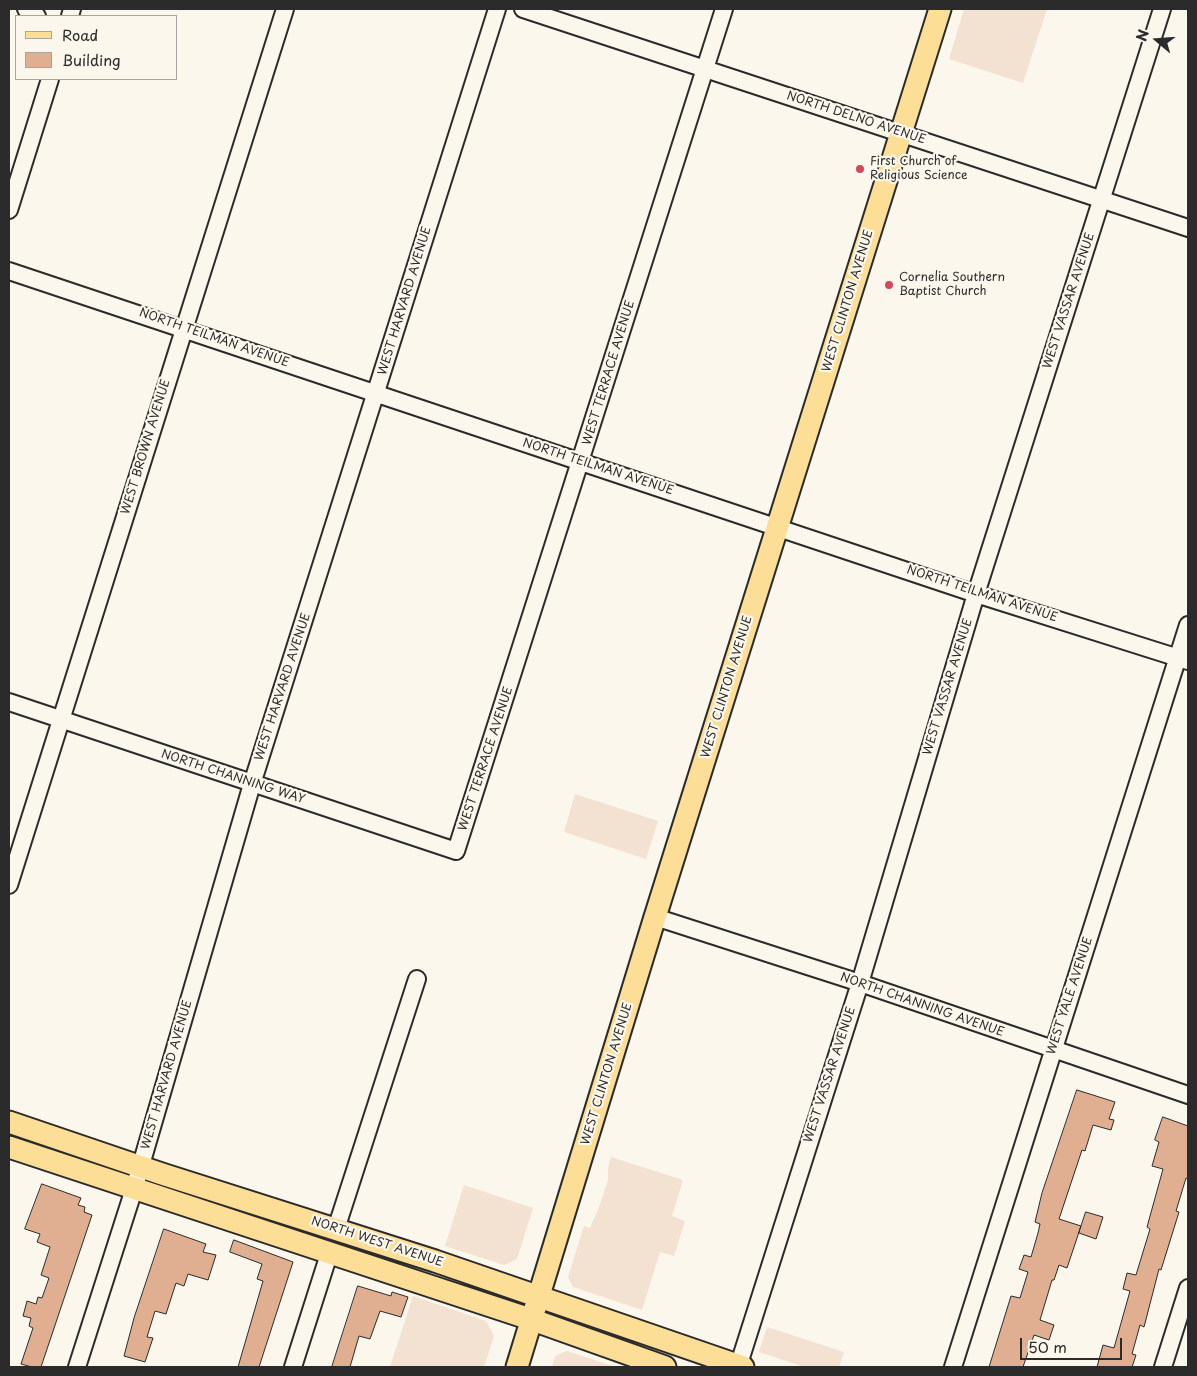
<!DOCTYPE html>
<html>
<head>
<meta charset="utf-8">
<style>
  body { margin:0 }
  #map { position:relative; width:1197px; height:1376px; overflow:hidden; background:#fbf7ec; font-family:"Playpen Sans",sans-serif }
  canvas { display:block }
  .frame { position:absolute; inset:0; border:10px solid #2b2b2b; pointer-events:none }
  .legend { position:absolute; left:15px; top:15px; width:162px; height:65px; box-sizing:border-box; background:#fbf7ec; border:1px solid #a8a59f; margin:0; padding:6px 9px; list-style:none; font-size:15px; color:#2b2b2b }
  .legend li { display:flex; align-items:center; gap:10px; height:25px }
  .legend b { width:25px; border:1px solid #a8a59f }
  .north { position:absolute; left:1132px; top:15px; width:50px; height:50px; -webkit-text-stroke:4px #fbf7ec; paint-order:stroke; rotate:288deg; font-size:14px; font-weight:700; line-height:20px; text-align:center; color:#2b2b2b }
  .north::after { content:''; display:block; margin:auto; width:18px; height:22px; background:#2b2b2b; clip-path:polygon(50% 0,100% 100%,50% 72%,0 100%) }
  .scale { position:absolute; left:1020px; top:1338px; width:102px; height:22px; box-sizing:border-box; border:2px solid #2b2b2b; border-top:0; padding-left:6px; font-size:15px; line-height:18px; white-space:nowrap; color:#2b2b2b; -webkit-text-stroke:4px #fbf7ec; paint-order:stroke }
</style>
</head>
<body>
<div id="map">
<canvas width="1197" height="1376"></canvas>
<div class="frame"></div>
<ul class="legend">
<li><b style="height:6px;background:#fdde96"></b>Road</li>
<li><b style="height:14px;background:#e0af92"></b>Building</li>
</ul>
<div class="north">N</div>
<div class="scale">50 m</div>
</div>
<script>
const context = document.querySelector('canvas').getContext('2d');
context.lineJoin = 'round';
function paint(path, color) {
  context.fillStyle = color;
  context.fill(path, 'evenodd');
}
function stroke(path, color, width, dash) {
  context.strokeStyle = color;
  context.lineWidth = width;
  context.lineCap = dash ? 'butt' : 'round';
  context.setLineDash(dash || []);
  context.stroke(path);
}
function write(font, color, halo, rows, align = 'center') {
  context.font = font + ' "Playpen Sans",sans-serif';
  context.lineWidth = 4.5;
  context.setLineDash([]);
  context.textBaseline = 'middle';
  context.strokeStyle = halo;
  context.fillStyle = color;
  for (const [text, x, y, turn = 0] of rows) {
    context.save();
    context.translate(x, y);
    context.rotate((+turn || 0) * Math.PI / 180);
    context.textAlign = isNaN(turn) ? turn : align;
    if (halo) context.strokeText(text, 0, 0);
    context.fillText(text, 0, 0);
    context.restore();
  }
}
paint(new Path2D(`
  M964,9H1047L1023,83L949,59Z
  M575,794L658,821L646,859L564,832Z
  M611,1157L683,1180L672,1216L685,1221L674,1256L660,1252L642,1310L573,1287L568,1277L584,1226L590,1228L599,1207L608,1180V1168Z
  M464,1185L533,1208L517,1259L504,1265L445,1246Z
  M413,1296L486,1321L494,1336L484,1367H390Z
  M767,1327L844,1352L839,1367H804L759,1352Z
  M567,1351L616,1367H552L555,1356Z`), '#f3e1d1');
const building = new Path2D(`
  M1077,1090L1115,1102L1109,1119L1114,1120L1111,1130L1093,1125L1085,1151L1082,1150L1059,1219L1081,1226L1067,1268L1059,1265L1054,1280H1052L1040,1320L1054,1325L1049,1340L1034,1335L1023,1367H989L1011,1296L1020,1298L1028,1272L1019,1269L1024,1255L1031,1257L1038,1233L1040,1224L1035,1222L1042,1193Z
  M1163,1117L1188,1126V1179L1186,1178L1176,1211L1179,1212L1161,1270L1159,1269L1144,1327L1140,1325L1132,1354L1136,1355L1132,1367H1097L1103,1345L1114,1348L1130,1291L1123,1289L1127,1273L1136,1275L1150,1229L1147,1227L1163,1169L1152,1166L1159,1142L1155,1140Z
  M42,1184L81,1198L78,1205L85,1207L84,1212L92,1215L41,1367H32L21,1364L33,1328L29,1326L31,1318L23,1316L27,1301L36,1304L38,1297L42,1298L49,1278L41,1275L50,1247L37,1242L40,1234L25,1229Z
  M1086,1212L1103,1217L1096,1239L1079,1233Z
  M164,1229L206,1244L203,1252L216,1255L208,1280L188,1274L184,1286L176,1283L166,1314L155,1311L147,1337L153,1338L145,1362L124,1356L134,1318Z
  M234,1240L293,1262L259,1367H238L263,1281L257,1279L262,1264L230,1252Z
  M358,1286L391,1296L392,1292L408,1297L401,1317L380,1311L370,1339L359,1336L350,1367H332Z`);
paint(building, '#e0af92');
stroke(building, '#2b2b2b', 1);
const minor = new Path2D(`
  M26,9L37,16
  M523,9L1188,228
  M70,16L72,9
  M9,210L50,79
  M9,271L976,594L1188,661
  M9,702L456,851L724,9
  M9,885L285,9
  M655,917L860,983L1188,1095
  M336,1229L417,979
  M77,1367L134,1189L252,784L497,9
  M293,1367L329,1254
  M738,1367L860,983L976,594L1162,9
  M953,1367L1188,625
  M1163,1367L1188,1288`);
const major = new Path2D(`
  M9,1122L162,1174L435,1261L743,1367
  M9,1147L533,1320L665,1367
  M517,1367L655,917L940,9`);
stroke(minor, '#2b2b2b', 20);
stroke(major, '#2b2b2b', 25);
stroke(minor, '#fbf7ec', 16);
stroke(major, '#fdde96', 21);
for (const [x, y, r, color] of [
  [860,169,5,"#d1495b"],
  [889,285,5,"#d1495b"]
]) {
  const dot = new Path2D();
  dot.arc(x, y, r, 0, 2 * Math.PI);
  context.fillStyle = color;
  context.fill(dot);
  stroke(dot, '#fbf7ec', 2);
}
write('12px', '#2b2b2b', '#fbf7ec', [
  ["NORTH DELNO AVENUE",856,118,18],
  ["WEST HARVARD AVENUE",405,301,-73],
  ["WEST CLINTON AVENUE",848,301,-73],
  ["WEST VASSAR AVENUE",1069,301,-72],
  ["NORTH TEILMAN AVENUE",214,338,19],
  ["WEST TERRACE AVENUE",609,373,-73],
  ["WEST BROWN AVENUE",146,447,-73],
  ["NORTH TEILMAN AVENUE",598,467,18],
  ["NORTH TEILMAN AVENUE",982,594,18],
  ["WEST HARVARD AVENUE",283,687,-72],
  ["WEST CLINTON AVENUE",727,687,-73],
  ["WEST VASSAR AVENUE",948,687,-73],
  ["WEST TERRACE AVENUE",486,759,-72],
  ["NORTH CHANNING WAY",233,777,18],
  ["WEST YALE AVENUE",1070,996,-72],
  ["NORTH CHANNING AVENUE",922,1005,19],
  ["WEST CLINTON AVENUE",607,1074,-73],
  ["WEST HARVARD AVENUE",167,1075,-74],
  ["WEST VASSAR AVENUE",830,1075,-72],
  ["NORTH WEST AVENUE",377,1242,18]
]);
write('12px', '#2b2b2b', '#fbf7ec', [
  ["First Church of",870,162],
  ["Religious Science",870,176],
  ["Cornelia Southern",899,278],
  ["Baptist Church",899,292]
], 'left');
</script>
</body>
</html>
